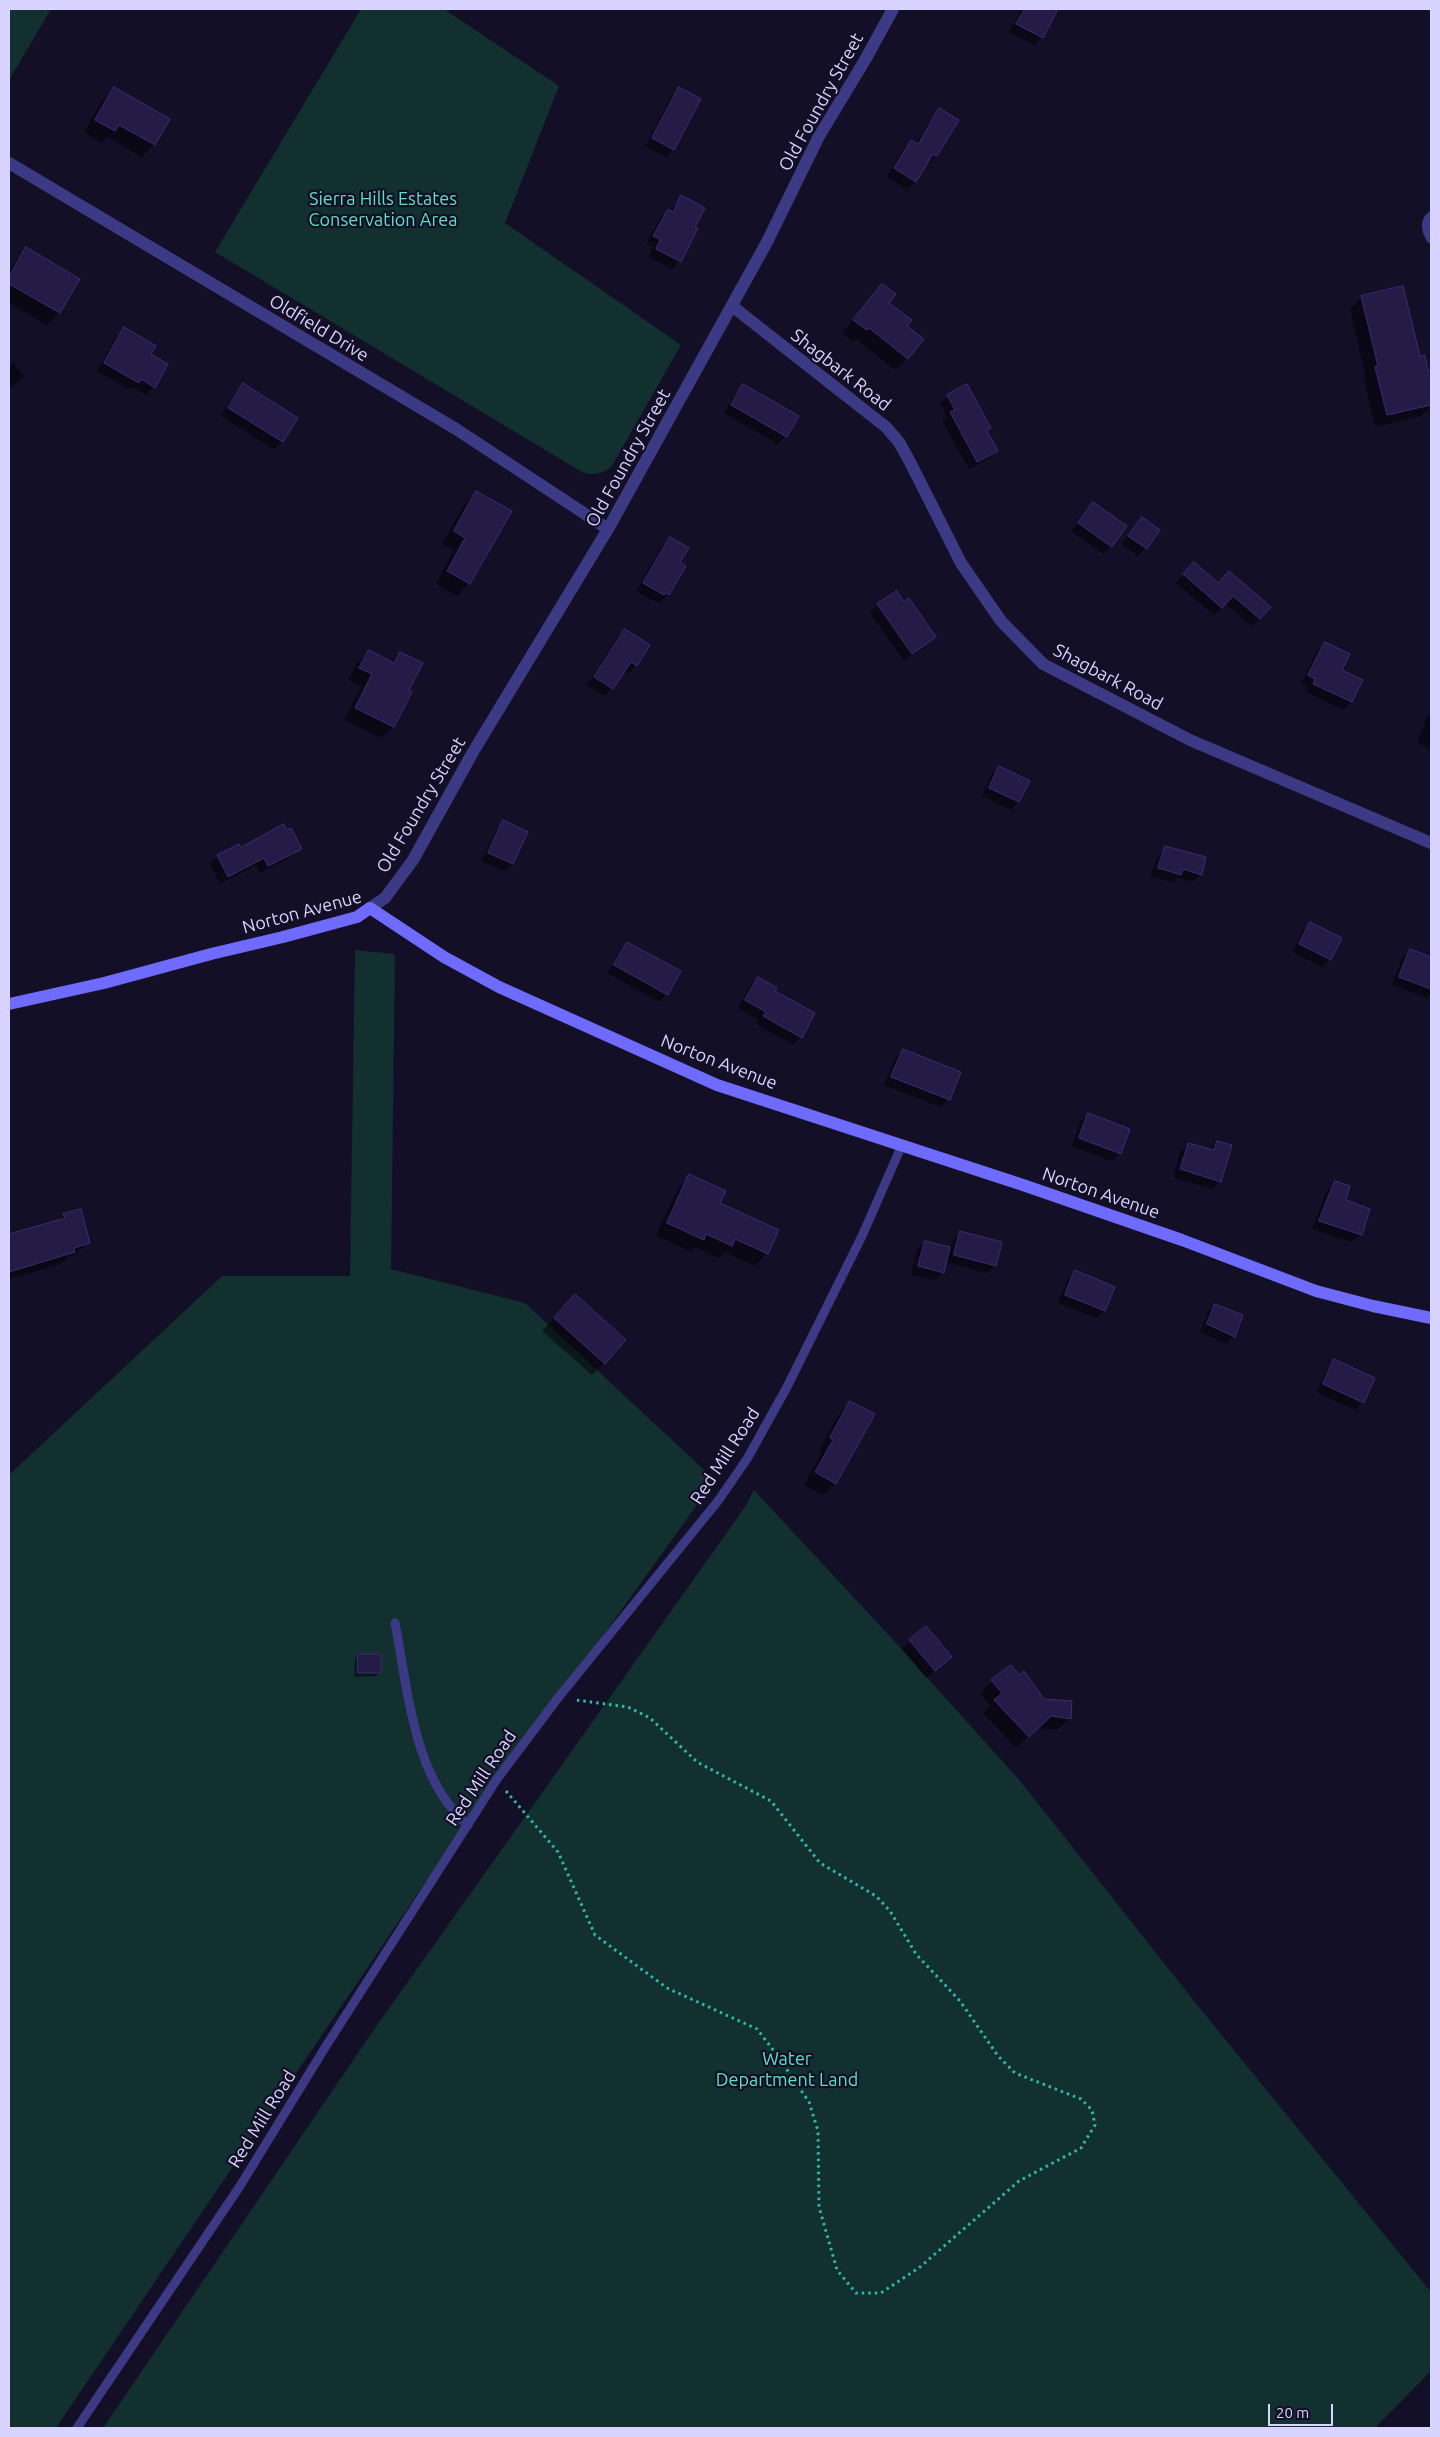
<!DOCTYPE html>
<html>
<head>
<meta charset="utf-8">
<style>
  body { margin:0 }
  #map { position:relative; width:1440px; height:2437px; overflow:hidden; background:#130f26; font-family:Ubuntu,sans-serif }
  canvas { display:block }
  .frame { position:absolute; inset:0; border:10px solid #d9d4ff; pointer-events:none }
  .scale { position:absolute; left:1268px; top:2404px; width:65px; height:22px; box-sizing:border-box; border:2px solid #d9d4ff; border-top:0; padding-left:6px; font-size:15px; line-height:18px; white-space:nowrap; color:#d9d4ff; -webkit-text-stroke:4px #130f26; paint-order:stroke }
</style>
</head>
<body>
<div id="map">
<canvas width="1440" height="2437"></canvas>
<div class="frame"></div>
<div class="scale">20 m</div>
</div>
<script>
const context = document.querySelector('canvas').getContext('2d');
context.lineJoin = 'round';
function paint(path, color) {
  context.fillStyle = color;
  context.fill(path, 'evenodd');
}
function stroke(path, color, width, dash) {
  context.strokeStyle = color;
  context.lineWidth = width;
  context.lineCap = dash ? 'butt' : 'round';
  context.setLineDash(dash || []);
  context.stroke(path);
}
function write(font, color, halo, rows, align = 'center') {
  context.font = font + ' Ubuntu,sans-serif';
  context.lineWidth = 4.5;
  context.setLineDash([]);
  context.textBaseline = 'middle';
  context.strokeStyle = halo;
  context.fillStyle = color;
  for (const [text, x, y, turn = 0] of rows) {
    context.save();
    context.translate(x, y);
    context.rotate((+turn || 0) * Math.PI / 180);
    context.textAlign = isNaN(turn) ? turn : align;
    if (halo) context.strokeText(text, 0, 0);
    context.fillText(text, 0, 0);
    context.restore();
  }
}
paint(new Path2D(`
  M9,9H51L9,80Z
  M361,9H444L559,86L505,223L681,345L613,464C605,474 594,476 582,472L215,252Z
  M355,950L395,954L391,1269L525,1303L715,1480L422,1887L56,2428H9V1475L222,1276H350Z
  M754,1490L898,1645L1021,1782L1194,2001L1431,2292V2371L1375,2428H103L375,2028L745,1507Z`), '#12302f');
paint(new Path2D(`
  M1022,9H1057L1042,37L1034,45L1009,32Z
  M114,89L154,144L142,157L108,137L102,143L84,132L102,101Z
  M679,89L673,149L666,157L645,146L671,97Z
  M939,110L958,121L936,156L928,164L926,162L915,181L907,189L887,177L903,149L911,141L916,144L932,118Z
  M682,197L694,227L680,261L672,269L649,257L653,247L646,244L660,219L668,211L670,212Z
  M26,249L78,279L59,313L47,325L9,303V270Z
  M882,285L888,303L906,326L907,358L895,370L856,339L853,342L842,333Z
  M1362,297L1419,358L1427,372L1431,371V406L1421,416L1375,427L1364,380L1366,378L1350,309Z
  M124,329L150,355L154,387L146,395L133,387L130,390L97,371L116,337Z
  M13,362L24,376L9,389V366Z
  M243,385L297,419L282,442L274,449L221,416L235,393Z
  M743,385L786,436L778,444L724,413L736,393Z
  M966,386L996,451L988,459L969,469L942,421L947,417L940,404L948,396Z
  M476,493L469,583L457,596L436,584L454,550L442,544L464,505Z
  M1093,503L1111,546L1103,554L1071,531Z
  M1142,518L1146,548L1138,556L1121,544Z
  M670,538L679,563L685,566L668,595L660,602H656L636,591L662,546Z
  M1186,572L1218,585L1229,573L1260,618L1252,626L1225,603L1214,615L1176,583Z
  M904,603L934,637L904,661L870,613L878,605Z
  M625,630L636,665L629,673L624,670L605,696L587,685L617,638Z
  M1325,643L1340,671L1361,680L1351,702L1343,710L1306,692L1308,687L1301,683L1317,651Z
  M369,651L391,662L400,653L407,691L393,726L381,738L344,720L361,686L348,680L357,663Z
  M1431,713V749L1417,743L1427,717Z
  M999,767L1018,802L1011,810L982,796L991,775Z
  M504,822L512,863L504,871L481,861L496,830Z
  M239,846L240,848H300L292,856L260,873L256,865L220,884L210,864L218,856Z
  M1166,848L1201,874L1193,882L1177,878L1172,882L1150,876L1158,856Z
  M1310,924L1330,959L1322,967L1292,952L1302,932Z
  M627,944L679,972L666,995V992L613,963Z
  M1410,950L1431,958V994L1427,998L1392,985L1402,958Z
  M612,965L666,995L659,1002L607,973Z
  M758,978L774,991L801,1037L793,1045L756,1024L759,1020L738,1008L750,986Z
  M903,1050L949,1099L941,1107L884,1085L895,1058Z
  M1088,1114L1120,1153L1112,1161L1072,1146L1080,1122Z
  M1217,1142L1220,1181L1212,1189L1173,1177L1180,1152L1188,1144L1209,1150Z
  M690,1176L718,1204L777,1231L767,1253L755,1266L725,1252L719,1258L695,1247L691,1252L656,1235L678,1188Z
  M1335,1182L1360,1234L1352,1242L1312,1229L1327,1190Z
  M64,1215L89,1242L76,1254L68,1257L61,1264L9,1279V1236L57,1222Z
  M961,1232L995,1265L987,1273L945,1262L943,1272L935,1280L911,1274L917,1250L925,1242L950,1249L953,1240Z
  M1076,1272L1104,1311L1096,1318L1058,1303L1068,1279Z
  M1215,1305L1234,1336L1226,1344L1200,1332L1207,1313Z
  M563,1308L625,1341L592,1375L542,1331Z
  M1335,1361L1363,1402L1355,1410L1316,1392L1327,1369Z
  M851,1402L835,1483L823,1495L804,1485L822,1452L819,1450L839,1414Z
  M910,1641L950,1657L926,1678L902,1649Z
  M358,1655L380,1673L376,1676L354,1677L355,1659Z
  M1019,1677L1044,1700L1070,1718L1057,1730L1037,1728L1016,1748L983,1713L990,1706L980,1693L992,1681Z`), '#0007');
const building = new Path2D(`
  M1025,9H1058L1043,38L1016,24Z
  M114,87L170,119L155,145L119,125L115,131L95,120Z
  M679,87L701,99L674,150L652,138Z
  M939,108L959,120L937,156L933,154L916,182L894,168L911,140L918,144Z
  M681,195L705,208L695,227L698,228L681,262L656,249L660,239L653,236L668,209L673,212Z
  M26,247L80,279L60,313L9,284V277Z
  M882,284L896,294L889,303L912,320L907,326L924,339L908,359L869,328L867,330L853,320Z
  M1403,286L1420,356L1425,355L1428,371L1431,370V405L1387,415L1375,367L1378,366L1361,296Z
  M124,327L156,346L151,354L168,364L155,388L141,379L139,383L104,363Z
  M243,383L298,418L283,442L228,408Z
  M743,384L799,416L787,437L731,405Z
  M967,384L991,428L987,431L998,451L977,462L950,412L955,410L947,395Z
  M476,491L512,511L470,584L447,571L465,538L454,531Z
  M1093,502L1127,526L1112,547L1078,523Z
  M1142,517L1160,530L1147,549L1128,536Z
  M670,537L689,548L680,562L686,566L669,595L666,593L664,595L643,583Z
  M1194,562L1218,583L1229,571L1271,607L1260,619L1233,596L1222,608L1183,574Z
  M897,591L904,602L909,598L936,637L912,654L877,604Z
  M625,629L650,645L637,666L631,662L613,689L594,677Z
  M1325,642L1350,654L1342,670L1363,680L1352,702L1313,684L1315,679L1308,675Z
  M369,650L394,663L400,652L423,663L409,690L412,692L394,727L355,708L372,674L359,668Z
  M999,766L1030,781L1019,802L989,788Z
  M503,820L528,832L513,864L488,853Z
  M284,824L287,830L291,828L302,849L268,866L264,858L228,877L217,855L239,844L241,847Z
  M1165,846L1206,857L1202,875L1183,869L1181,875L1158,868Z
  M1310,922L1342,938L1331,960L1299,944Z
  M627,942L681,971L668,995L614,965Z
  M1410,949L1431,957V989L1399,977Z
  M758,977L777,988L775,991L815,1013L802,1038L763,1016L766,1012L745,1000Z
  M903,1049L961,1072L950,1100L891,1077Z
  M1088,1113L1130,1129L1121,1154L1079,1138Z
  M1217,1141L1232,1145L1221,1182L1180,1169L1188,1143L1214,1150Z
  M689,1174L726,1191L720,1203L779,1230L768,1254L735,1239L732,1246L706,1234L704,1240L667,1223Z
  M1335,1181L1350,1186L1346,1200L1370,1209L1362,1235L1319,1221Z
  M81,1209L90,1243L74,1248L75,1252L9,1272V1234L65,1218L63,1214Z
  M960,1231L1002,1242L996,1266L954,1255Z
  M925,1241L950,1247L944,1273L918,1266Z
  M1075,1270L1115,1287L1105,1311L1065,1295Z
  M575,1294L626,1340L605,1364L554,1318Z
  M1215,1304L1243,1315L1235,1337L1207,1324Z
  M1334,1359L1375,1378L1364,1403L1323,1384Z
  M850,1401L875,1414L836,1484L815,1472L833,1440L830,1438Z
  M926,1626L952,1657L935,1671L909,1640Z
  M358,1654H381V1673H358Z
  M1011,1665L1019,1675L1024,1671L1044,1699L1072,1701L1071,1719L1051,1716L1029,1737L994,1700L1002,1693L991,1680Z`);
paint(building, '#241b47');
stroke(building, '#3b2d73', 1);
stroke(new Path2D(`
  M506,1791L558,1852L595,1935L667,1988L757,2029L777,2055L809,2102L818,2131L819,2207L837,2270L856,2293H881L920,2267L1019,2181L1081,2148L1095,2125L1092,2110L1081,2099L1015,2073L998,2056L960,2001L916,1954L890,1911L876,1896L820,1863L771,1801L697,1762L650,1718L628,1707L576,1700`), '#2fb8b0', 3, [2.5, 4]);
stroke(new Path2D(`
  M1431,216C1424,222 1426,231 1431,239
  M395,1623C408,1688 413,1779 468,1825
  M77,2428L240,2186L326,2046L497,1779L558,1698L718,1501L747,1459L787,1387L862,1236L902,1145`), '#3d3a85', 9);
stroke(new Path2D(`
  M9,163L456,429L608,529
  M732,306L886,427L899,442L910,462L961,563L1001,621L1043,664L1190,740L1431,843
  M370,908L385,898L413,860L473,752L608,529L767,242L818,138L865,60L893,9`), '#3d3a85', 12);
stroke(new Path2D(`
  M9,1004L104,983L211,954L283,937L357,917L370,908L444,957L499,987L717,1085L1023,1185L1182,1240L1316,1291L1373,1306L1431,1318`), '#6f6bff', 12);
write('18px', '#d9d4ff', '#130f26', [
  ["Old Foundry Street",821,102,-61],
  ["Oldfield Drive",319,328,31],
  ["Shagbark Road",841,370,38],
  ["Old Foundry Street",628,458,-61],
  ["Shagbark Road",1108,677,28],
  ["Old Foundry Street",421,805,-59],
  ["Norton Avenue",302,912,-15],
  ["Norton Avenue",719,1062,21],
  ["Norton Avenue",1101,1193,19],
  ["Red Mill Road",725,1456,-57],
  ["Red Mill Road",481,1778,-56],
  ["Red Mill Road",262,2119,-58]
]);
write('18px', '#5fe0c0', '#130f26', [
  ["Sierra Hills Estates",383,199],
  ["Conservation Area",383,220],
  ["Water",787,2059],
  ["Department Land",787,2080]
]);
</script>
</body>
</html>
